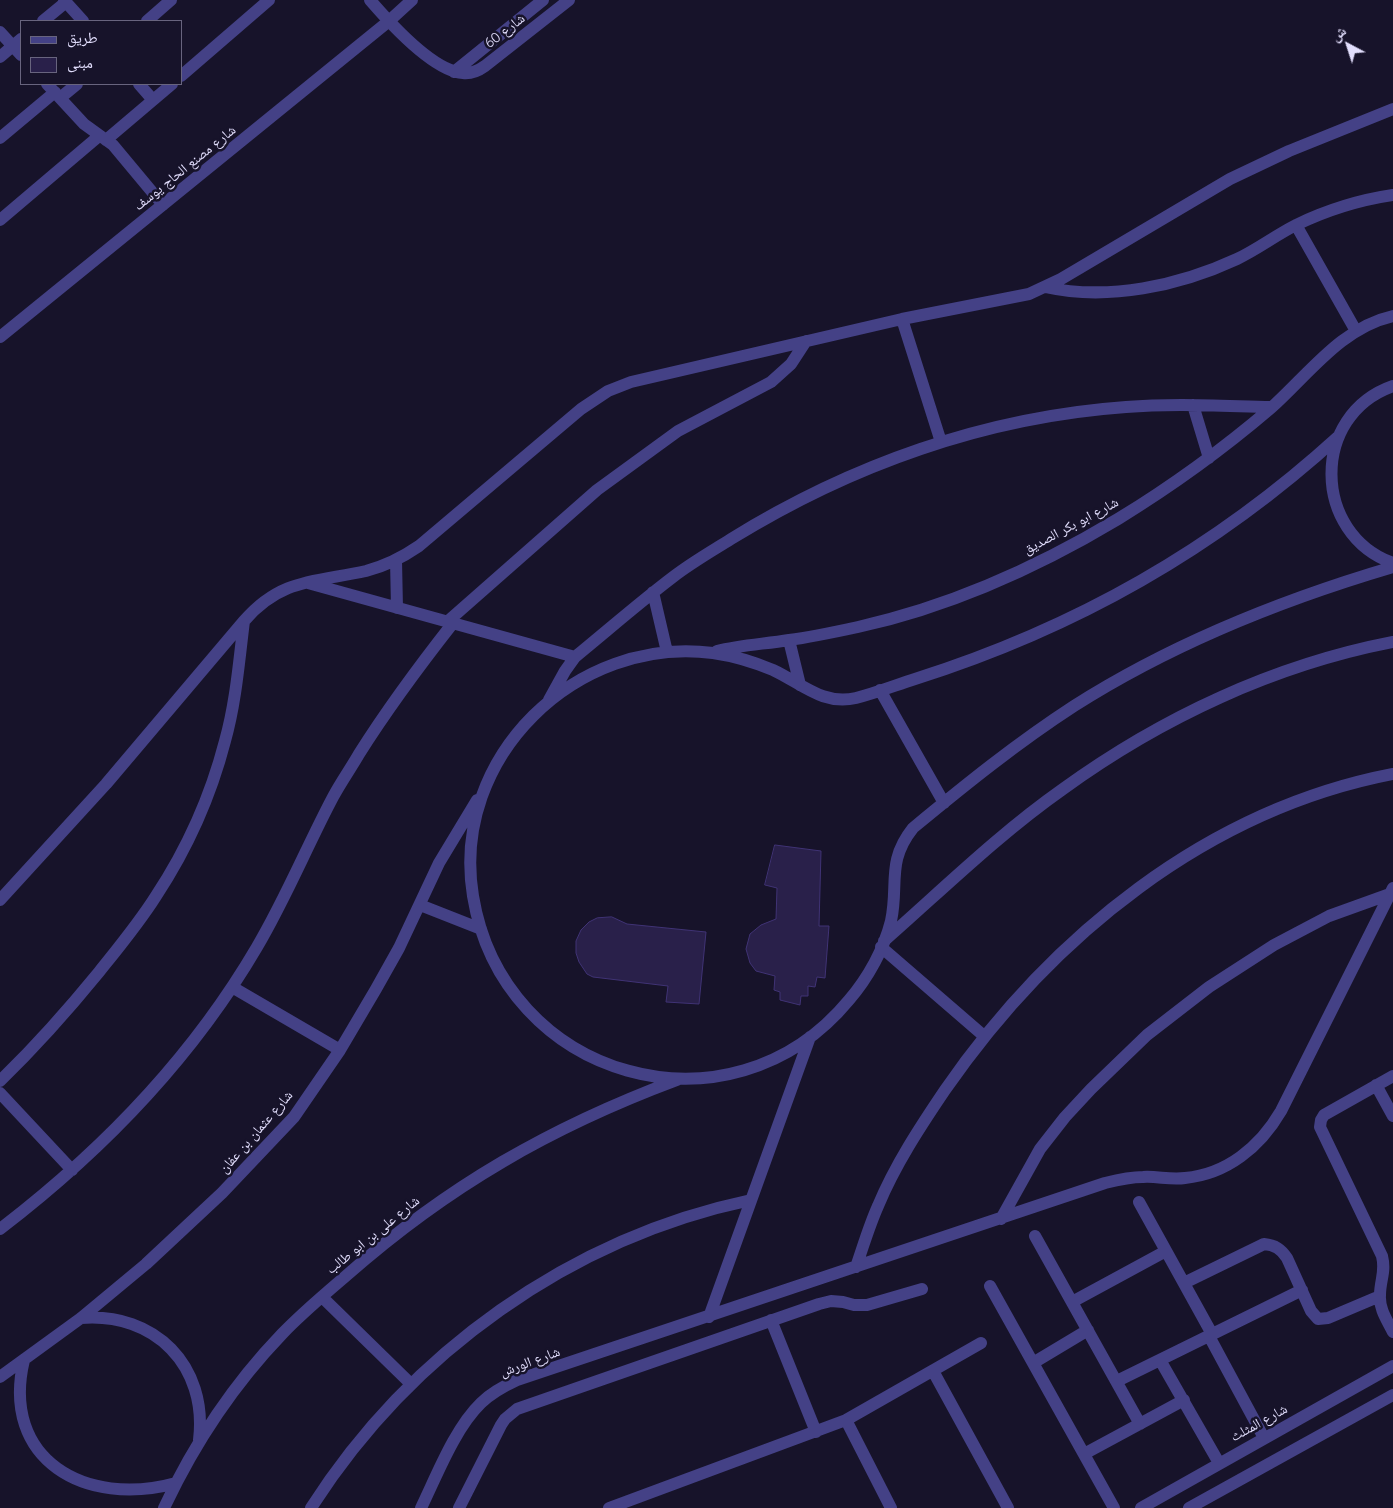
<!DOCTYPE html>
<html>
<head>
<meta charset="utf-8">
<style>
  body { margin:0 }
  #map { position:relative; width:1393px; height:1508px; overflow:hidden; background:#17132a; font-family:Quicksand,"Noto Naskh Arabic",sans-serif }
  canvas { display:block }
  .legend { position:absolute; left:20px; top:20px; width:162px; height:65px; box-sizing:border-box; background:#17132a; border:1px solid #68647e; margin:0; padding:6px 9px; list-style:none; font-size:15px; color:#e2defd }
  .legend li { display:flex; align-items:center; gap:10px; height:25px }
  .legend b { width:25px; border:1px solid #68647e }
  .north { position:absolute; left:1323px; top:20px; width:50px; height:50px; -webkit-text-stroke:4px #17132a; paint-order:stroke; rotate:320deg; font-size:14px; font-weight:700; line-height:20px; text-align:center; color:#e2defd }
  .north::after { content:''; display:block; margin:auto; width:18px; height:22px; background:#e2defd; clip-path:polygon(50% 0,100% 100%,50% 72%,0 100%) }
</style>
</head>
<body>
<div id="map">
<canvas width="1393" height="1508"></canvas>
<ul class="legend">
<li><b style="height:6px;background:#444186"></b>طريق</li>
<li><b style="height:14px;background:#29204a"></b>مبنى</li>
</ul>
<div class="north">ش</div>
</div>
<script>
const context = document.querySelector('canvas').getContext('2d');
context.lineJoin = 'round';
function paint(path, color) {
  context.fillStyle = color;
  context.fill(path, 'evenodd');
}
function stroke(path, color, width, dash) {
  context.strokeStyle = color;
  context.lineWidth = width;
  context.lineCap = dash ? 'butt' : 'round';
  context.setLineDash(dash || []);
  context.stroke(path);
}
function write(font, color, halo, rows, align = 'center') {
  context.font = font + ' Quicksand,"Noto Naskh Arabic",sans-serif';
  context.lineWidth = 5;
  context.setLineDash([]);
  context.textBaseline = 'middle';
  context.strokeStyle = halo;
  context.fillStyle = color;
  for (const [text, x, y, turn = 0] of rows) {
    context.save();
    context.translate(x, y);
    context.rotate((+turn || 0) * Math.PI / 180);
    context.textAlign = isNaN(turn) ? turn : align;
    if (halo) context.strokeText(text, 0, 0);
    context.fillText(text, 0, 0);
    context.restore();
  }
}
const building = new Path2D(`
  M775,845L821,851L819,926H829L825,978L817,977L815,987L808,986V996H801L800,1005L780,1000V992L774,990L775,976L756,971L750,963L746,949L750,934L761,925L776,919L777,888L765,885Z
  M612,917L627,924L706,932L699,1004L666,1002L668,986L593,977L587,974L579,962L576,953V941L581,930L589,922L597,918Z`);
paint(building, '#29204a');
stroke(building, '#403375', 1);
stroke(new Path2D(`
  M64,0L83,21
  M43,21L66,2
  M147,21L171,0
  M0,32L21,55
  M0,57L21,39
  M181,76L269,0
  M47,84L84,124L113,145L163,205
  M139,84L153,100
  M60,98L77,84
  M0,138L55,92
  M106,140L172,84
  M0,220L99,136
  M1296,225L1356,331
  M1045,287C1108,301 1179,286 1237,259C1258,249 1276,235 1296,225C1327,210 1359,200 1393,195
  M902,319L941,442
  M0,337L389,21L412,0
  M1393,386C1310,415 1312,534 1393,563
  M1193,405L1209,458
  M1339,436C1215,549 1076,628 915,679C896,685 876,693 856,698C823,706 801,683 773,670C754,662 734,656 713,653C577,635 450,757 473,896C503,1079 730,1144 849,1000C868,978 884,949 891,921C899,884 886,862 913,828C965,785 1017,743 1074,706C1173,643 1281,600 1393,567
  M396,560L397,608
  M308,583L575,657
  M653,592L667,652
  M447,622L597,490L678,431L771,382L791,364L806,341
  M789,640L800,685
  M717,651C740,645 765,644 789,640C812,637 835,632 858,627C948,607 1038,567 1118,519C1172,486 1223,449 1271,408C1308,375 1342,327 1393,316
  M880,690L944,803
  M549,700L565,671L575,657C608,630 640,602 673,577C691,563 712,551 731,539C851,465 985,417 1126,407C1174,403 1223,406 1271,407
  M0,900L106,784L244,621C281,578 316,582 366,571C385,566 403,557 419,546L581,409L608,391L631,382L902,319L1029,294L1061,279L1230,179L1289,151L1393,109
  M420,905L481,929
  M884,941C942,890 999,834 1063,789C1161,718 1274,665 1393,642
  M881,947L984,1036
  M232,987L340,1050
  M1393,1076L1324,1115L1321,1120L1320,1127L1382,1256C1386,1272 1380,1280 1380,1295C1379,1309 1387,1320 1393,1332
  M0,1081C36,1046 68,1010 99,972C119,947 139,923 156,896C187,849 211,795 225,741C236,702 239,661 244,621
  M1376,1085L1393,1116
  M0,1093L72,1170
  M1139,1202L1212,1334
  M1001,1219L1040,1149L1065,1117L1091,1089L1147,1035L1209,987L1274,945L1329,916L1390,894
  M0,1229C102,1151 192,1058 257,947C286,898 307,846 333,797C341,782 351,768 359,754C388,708 420,665 453,623
  M1035,1236L1140,1424
  M856,1267C863,1247 869,1226 878,1206C895,1165 920,1127 945,1090C1051,937 1206,810 1393,774
  M1184,1283L1264,1244C1275,1245 1281,1249 1287,1258L1311,1311L1318,1319L1328,1318L1380,1296
  M990,1286L1114,1508
  M322,1297L411,1384
  M1072,1302L1166,1251
  M709,1317L810,1037
  M81,1318C155,1312 208,1366 199,1440
  M771,1320L816,1432
  M1209,1336L1264,1438
  M24,1360C0,1460 86,1508 176,1483
  M1160,1360L1219,1463
  M1033,1363L1088,1330
  M933,1371L1008,1508
  M0,1377L81,1318L146,1264L222,1193L294,1117L340,1050L376,989L399,948L439,863L477,800
  M1117,1381L1302,1290
  M846,1420L891,1508
  M1084,1454L1184,1400
  M164,1508C194,1444 233,1385 282,1334C302,1313 325,1294 347,1275C448,1186 551,1127 677,1080
  M311,1508C410,1353 570,1238 751,1200
  M421,1508C437,1475 455,1428 481,1403C491,1393 504,1386 517,1380L1105,1183C1117,1180 1130,1177 1143,1177C1157,1176 1170,1180 1185,1178C1227,1174 1260,1147 1281,1111L1393,888
  M459,1508L501,1425L505,1419L517,1409L819,1304L831,1301L843,1302L854,1305H867L922,1289
  M609,1508L846,1420L981,1343
  M1141,1508L1393,1366
  M1189,1508L1393,1395`), '#444186', 12);
stroke(new Path2D(`
  M370,0C389,22 433,71 463,73C471,74 478,71 485,66L569,0
  M454,72L543,0`), '#444186', 12);
write('14px', '#e2defd', '#17132a', [
  ["شارع 60",505,31,-38],
  ["شارع مصنع الحاج يوسف",185,168,-39],
  ["شارع ابو بكر الصديق",1071,526,-28],
  ["شارع عثمان بن عفان",256,1132,-49],
  ["شارع على بن ابو طالب",373,1235,-39],
  ["شارع الورش",530,1362,-20],
  ["شارع المثلث",1259,1423,-29]
]);
</script>
</body>
</html>
